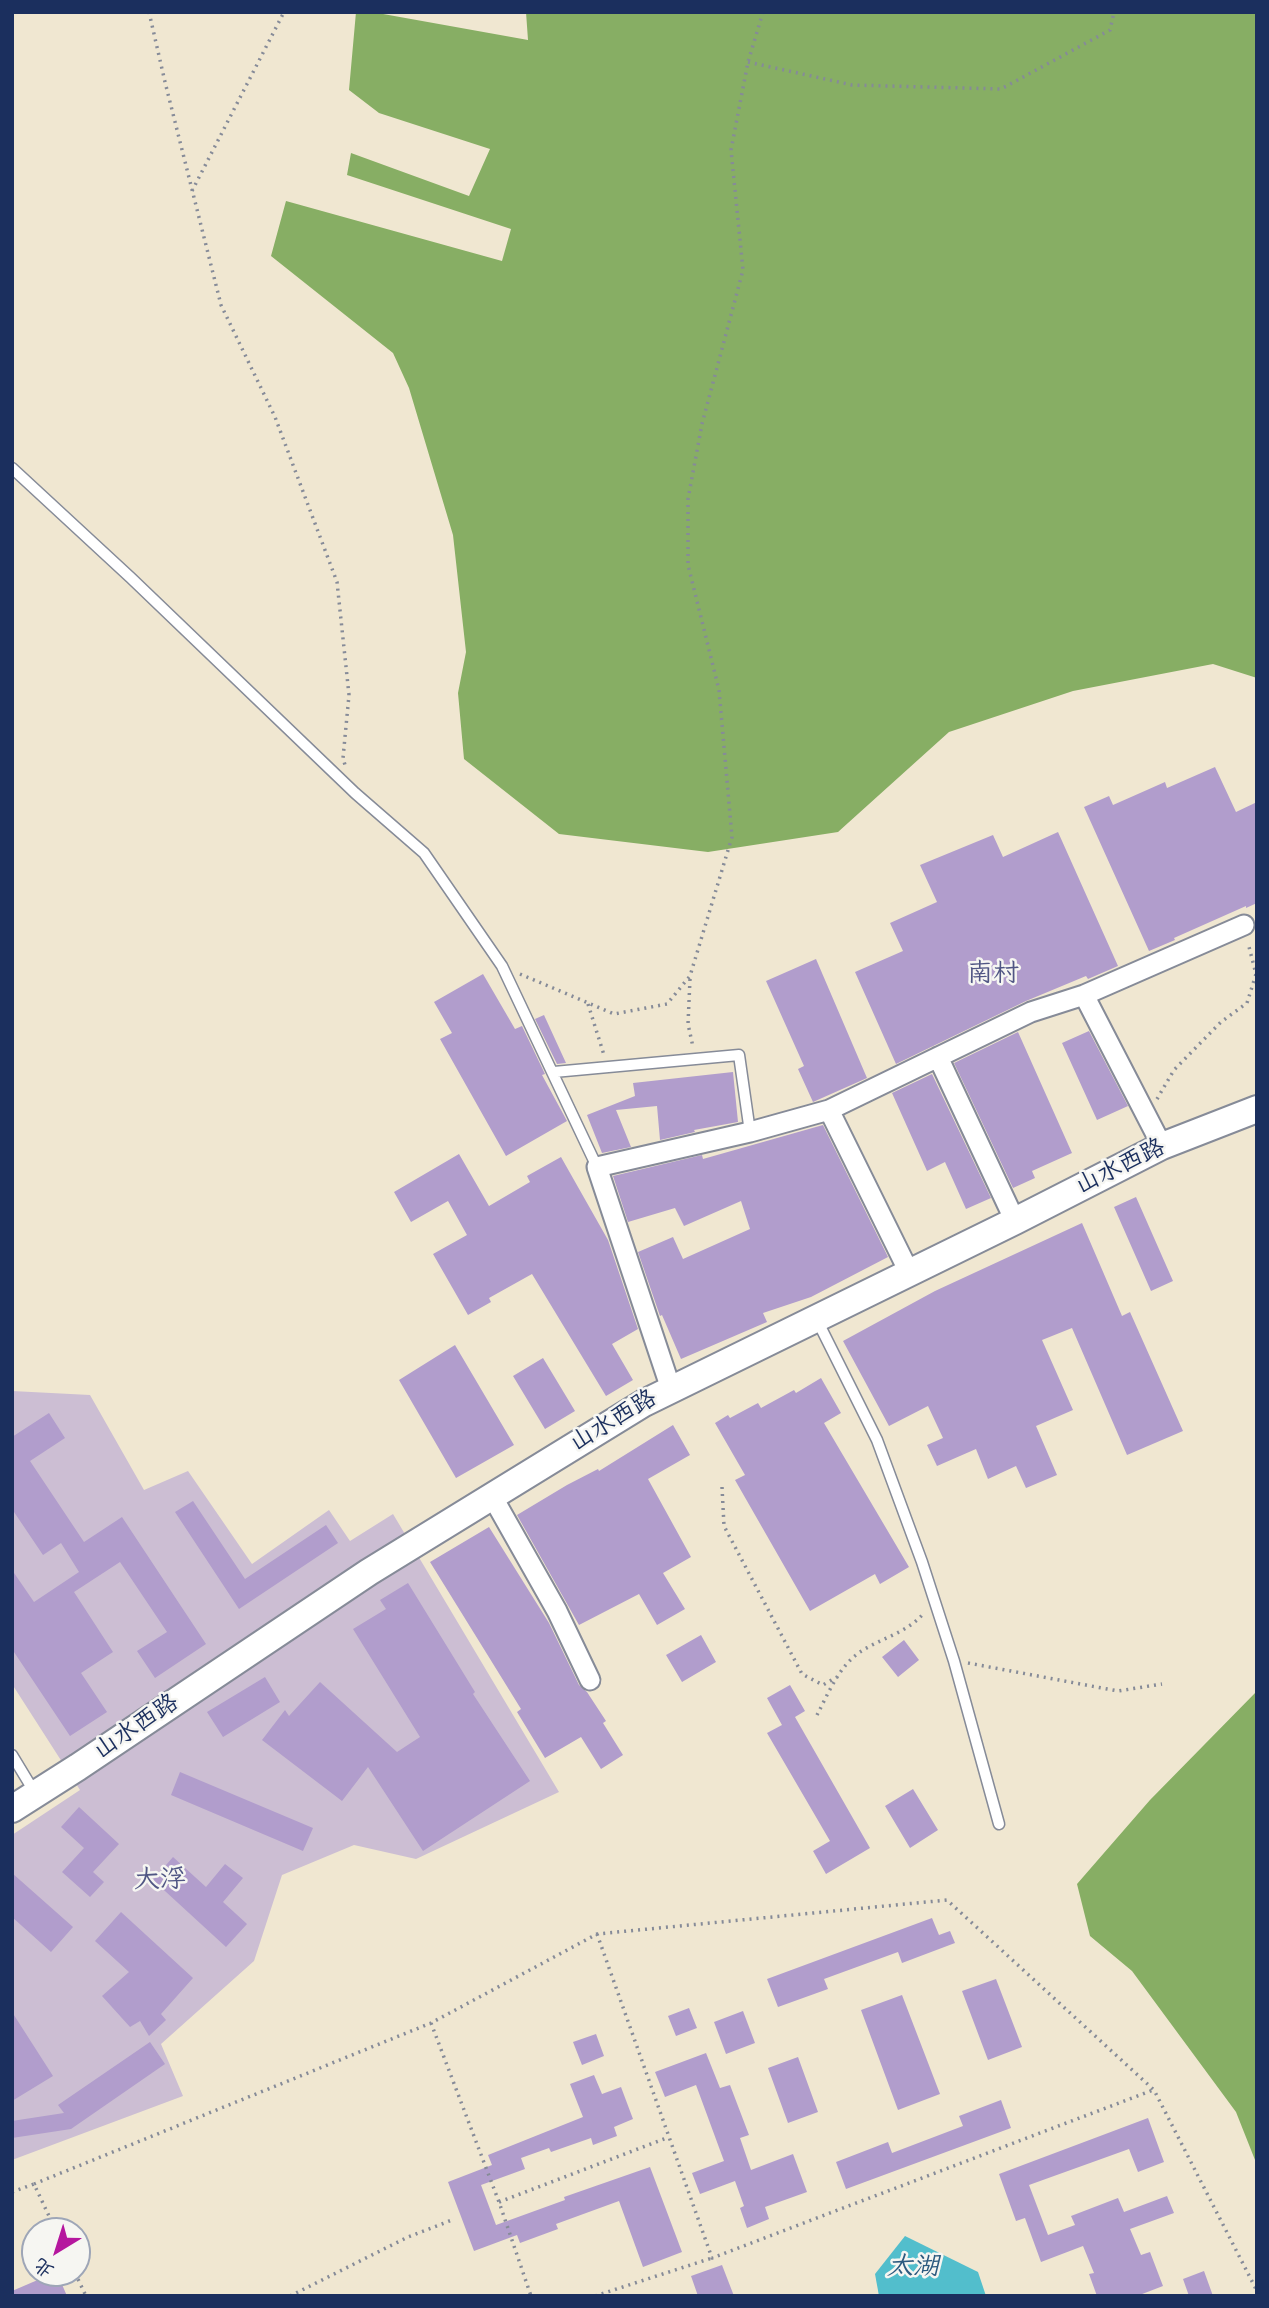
<!DOCTYPE html>
<html>
<head>
<meta charset="utf-8">
<style>
  body { margin:0 }
  #map { position:relative; width:1269px; height:2308px; overflow:hidden; background:#f0e7d1; font-family:"Architects Daughter","LXGW WenKai TC",sans-serif }
  canvas { display:block }
  .frame { position:absolute; inset:0; border:14px solid #1b2f5e; pointer-events:none }
  .north { position:absolute; left:21px; top:2217px; width:70px; height:70px; box-sizing:border-box; background:#f6f6f2; border:2px solid #9ea6b7; border-radius:50%; rotate:218deg; font-size:19px; font-weight:700; line-height:28px; text-align:center; color:#1b2f5e }
  .north::after { content:''; display:block; margin:auto; width:24px; height:32px; background:#b5179e; clip-path:polygon(50% 0,100% 100%,50% 72%,0 100%) }
</style>
</head>
<body>
<div id="map">
<canvas width="1269" height="2308"></canvas>
<div class="frame"></div>
<div class="north">北</div>
</div>
<script>
const context = document.querySelector('canvas').getContext('2d');
context.lineJoin = 'round';
function paint(path, color) {
  context.fillStyle = color;
  context.fill(path, 'evenodd');
}
function stroke(path, color, width, dash) {
  context.strokeStyle = color;
  context.lineWidth = width;
  context.lineCap = dash ? 'butt' : 'round';
  context.setLineDash(dash || []);
  context.stroke(path);
}
function write(font, color, halo, rows, align = 'center') {
  context.font = font + ' "Architects Daughter","LXGW WenKai TC",sans-serif';
  context.lineWidth = 5;
  context.setLineDash([]);
  context.textBaseline = 'middle';
  context.strokeStyle = halo;
  context.fillStyle = color;
  for (const [text, x, y, turn = 0] of rows) {
    context.save();
    context.translate(x, y);
    context.rotate((+turn || 0) * Math.PI / 180);
    context.textAlign = isNaN(turn) ? turn : align;
    if (halo) context.strokeText(text, 0, 0);
    context.fillText(text, 0, 0);
    context.restore();
  }
}
paint(new Path2D(`
  M12,1391L90,1395L144,1490L188,1471L252,1564L329,1510L350,1541L393,1514L559,1792L416,1859L354,1845L282,1875L254,1961L161,2044L183,2096L12,2160V1835L80,1790L12,1684Z`), '#ccbed3');
paint(new Path2D(`
  M356,12H372L528,40L526,12H1257V678L1213,664L1073,691L949,732L838,832L708,852L559,834L464,759L458,693L466,652L453,535L409,388L393,353L271,256L286,201L502,261L511,229L347,175L351,153L469,196L490,149L379,113L349,90Z
  M1257,1691V2165L1236,2112L1132,1971L1090,1936L1077,1884L1150,1800Z`), '#87ae64');
paint(new Path2D(`
  M905,2236L978,2272L986,2296H879L875,2274Z`), '#52becc');
paint(new Path2D(`
  M1215,767L1236,812L1257,802V903L1246,908V906L1174,938L1175,940L1149,951L1084,807L1109,796L1113,805L1165,782L1167,788Z
  M1058,832L1118,966L1088,979L1086,976L1026,1001L896,1064L855,972L903,951L890,923L937,902L920,865L993,835L1003,857Z
  M816,959L867,1078L813,1102L798,1069L804,1066L766,981Z
  M483,974L515,1029L522,1026L545,1074L542,1075L567,1121L506,1156L440,1039L452,1033L434,1002Z
  M544,1015L566,1063L557,1064L535,1019Z
  M1089,1031L1128,1106L1097,1120L1062,1043Z
  M1018,1032L1072,1153L1032,1171L1035,1178L1013,1188L954,1063Z
  M733,1072L738,1122L694,1130L695,1132L660,1140L657,1106L616,1110L631,1147L602,1153L587,1115L635,1096L633,1083Z
  M932,1074L991,1198L966,1209L945,1162L927,1171L892,1093Z
  M823,1125L888,1257L811,1297L763,1313L767,1322L681,1359L662,1315L660,1316L638,1252L673,1237L683,1259L750,1229L741,1201L684,1226L675,1208L628,1222L613,1176L702,1155L703,1159Z
  M459,1154L489,1206L530,1182L527,1176L561,1157L608,1240L638,1329L612,1344L633,1380L606,1396L532,1274L489,1298L491,1302L468,1315L433,1254L467,1235L448,1201L411,1222L394,1192Z
  M1136,1197L1173,1281L1151,1291L1114,1207Z
  M1082,1223L1122,1316L1130,1312L1183,1431L1127,1455L1072,1328L1042,1340L1073,1410L1036,1426L1057,1475L1026,1488L1016,1466L988,1479L976,1449L937,1466L927,1445L943,1438L928,1406L889,1426L843,1341L935,1291Z
  M455,1345L514,1445L456,1478L399,1380Z
  M543,1358L575,1411L545,1429L513,1376Z
  M821,1378L841,1413L824,1423L909,1567L880,1584L875,1574L810,1611L735,1480L745,1475L715,1423L728,1415L730,1418L758,1403L761,1408L794,1390L796,1393Z
  M49,1413L65,1438L30,1461L84,1542L122,1517L206,1644L155,1678L137,1651L167,1632L120,1562L74,1592L113,1652L81,1673L107,1712L70,1736L12,1649V1570L34,1602L79,1572L61,1543L43,1555L12,1509V1437Z
  M673,1425L690,1455L648,1479L691,1557L663,1573L685,1609L657,1625L639,1594L579,1625L517,1515L567,1485L598,1469L599,1471Z
  M193,1501L245,1579L326,1525L338,1543L239,1609L175,1512Z
  M489,1527L549,1623L579,1685L587,1692L606,1721L603,1723L623,1755L601,1769L581,1737L545,1758L517,1712L521,1709L430,1562Z
  M408,1583L475,1692L473,1694L530,1781L423,1851L368,1767L342,1801L262,1740L285,1710L289,1716L320,1682L397,1752L420,1737L353,1629L386,1609L380,1600Z
  M701,1635L716,1662L682,1682L666,1655Z
  M904,1640L919,1660L898,1677L882,1657Z
  M265,1677L280,1702L223,1737L207,1712Z
  M790,1685L805,1711L795,1717L870,1848L826,1874L813,1851L830,1841L767,1733L782,1725L767,1698Z
  M180,1772L313,1828L303,1851L171,1795Z
  M913,1789L938,1830L910,1848L885,1806Z
  M79,1807L119,1844L93,1872L104,1882L90,1897L62,1872L84,1848L61,1827Z
  M173,1857L206,1887L225,1864L243,1878L223,1902L247,1924L226,1947L153,1880Z
  M12,1873L73,1927L51,1952L12,1917Z
  M121,1912L193,1978L161,2014L166,2020L149,2036L140,2021L130,2027L102,1996L129,1972L95,1941Z
  M932,1918L939,1935L950,1931L955,1943L902,1963L898,1952L824,1979L828,1989L778,2007L767,1979Z
  M996,1979L1022,2047L988,2060L962,1991Z
  M902,1995L940,2094L898,2110L861,2010Z
  M689,2008L697,2028L676,2036L668,2016Z
  M743,2011L755,2043L726,2054L714,2022Z
  M12,2012L53,2076L12,2101Z
  M596,2034L604,2056L582,2065L573,2042Z
  M150,2042L165,2064L71,2129L12,2138V2121L64,2113L58,2105Z
  M706,2053L720,2088L730,2085L749,2135L740,2138L751,2170L793,2154L807,2192L765,2207L769,2219L747,2228L740,2208L744,2206L735,2181L700,2194L692,2173L724,2161L696,2085L665,2097L655,2072Z
  M798,2057L818,2112L788,2123L768,2068Z
  M594,2075L602,2094L621,2087L633,2119L614,2127L617,2136L593,2145L591,2138L551,2152L549,2148L521,2158L525,2169L481,2185L496,2225L565,2200L564,2197L650,2167L682,2252L643,2267L619,2201L556,2224L558,2229L520,2243L517,2235L474,2251L448,2182L492,2165L488,2155L583,2117L570,2084Z
  M1001,2100L1011,2128L846,2189L836,2162L888,2142L892,2153L963,2126L959,2116Z
  M1148,2118L1164,2162L1138,2172L1129,2149L1029,2185L1048,2235L1075,2225L1071,2216L1118,2198L1124,2212L1167,2196L1174,2213L1130,2229L1141,2255L1150,2252L1163,2286L1137,2296H1097L1089,2274L1094,2273L1083,2246L1041,2262L1025,2218L1016,2221L999,2174Z
  M722,2265L734,2296H698L691,2276Z
  M1204,2271L1213,2296H1189L1183,2279Z
  M54,2273H57L67,2296H12V2291Z`), '#b19dcc');
const lane = new Path2D(`
  M12,468L131,578L355,793L424,853L502,966L597,1167
  M554,1072L739,1055L750,1132
  M817,1320L877,1440L922,1562L954,1661L999,1824
  M12,1755L35,1793`);
const street = new Path2D(`
  M1084,995L1162,1146
  M938,1057L1015,1221
  M909,1272L829,1110L1031,1012L1084,995L1244,925
  M671,1389L597,1167L750,1132L829,1110
  M492,1496L557,1611L590,1680`);
const secondary = new Path2D(`
  M12,1809L78,1767L369,1572L644,1403L1015,1221L1162,1146L1257,1109`);
stroke(lane, '#868b98', 13);
stroke(street, '#868b98', 23);
stroke(secondary, '#868b98', 30);
stroke(new Path2D(`
  M149,12L165,82L221,305L275,417L337,582L349,695L343,758L345,765
  M748,62L852,85L1001,89L1110,30L1114,12
  M192,191L284,12
  M520,974L614,1014L667,1004L690,976L732,837L719,690L688,565V499L702,424L743,270L731,150L748,62L763,12
  M690,979L688,1024L693,1047
  M588,1004L604,1055
  M1157,1099L1174,1070L1221,1022L1247,1003L1256,974L1248,943
  M722,1487L724,1526L802,1674L823,1685L837,1677
  M968,1663L1118,1691L1162,1684
  M817,1715C828,1694 839,1666 860,1652C881,1638 907,1633 924,1613
  M597,1934L712,2258L1153,2090
  M431,2023L499,2202L531,2296
  M34,2184L431,2023L597,1934L947,1900L1154,2090L1257,2291
  M12,2192L34,2184L56,2231
  M499,2202L669,2137
  M75,2273L86,2296
  M290,2296L408,2237L452,2220
  M595,2296L712,2258`), '#868b98', 3.5, [2, 5]);
stroke(lane, '#fff', 10);
stroke(street, '#fff', 19);
stroke(secondary, '#fff', 26);
write('24px', '#1b2f5e', '#f6f6f2', [
  ["山水西路",1121,1168,-26],
  ["山水西路",614,1422,-31],
  ["山水西路",137,1728,-34]
]);
write('26px', '#505684', '#f6f6f2', [
  ["南村",993,976],
  ["大浮",160,1882]
]);
write('italic 26px', '#2c5a7f', '#f6f6f2', [
  ["太湖",913,2269]
]);
</script>
</body>
</html>
